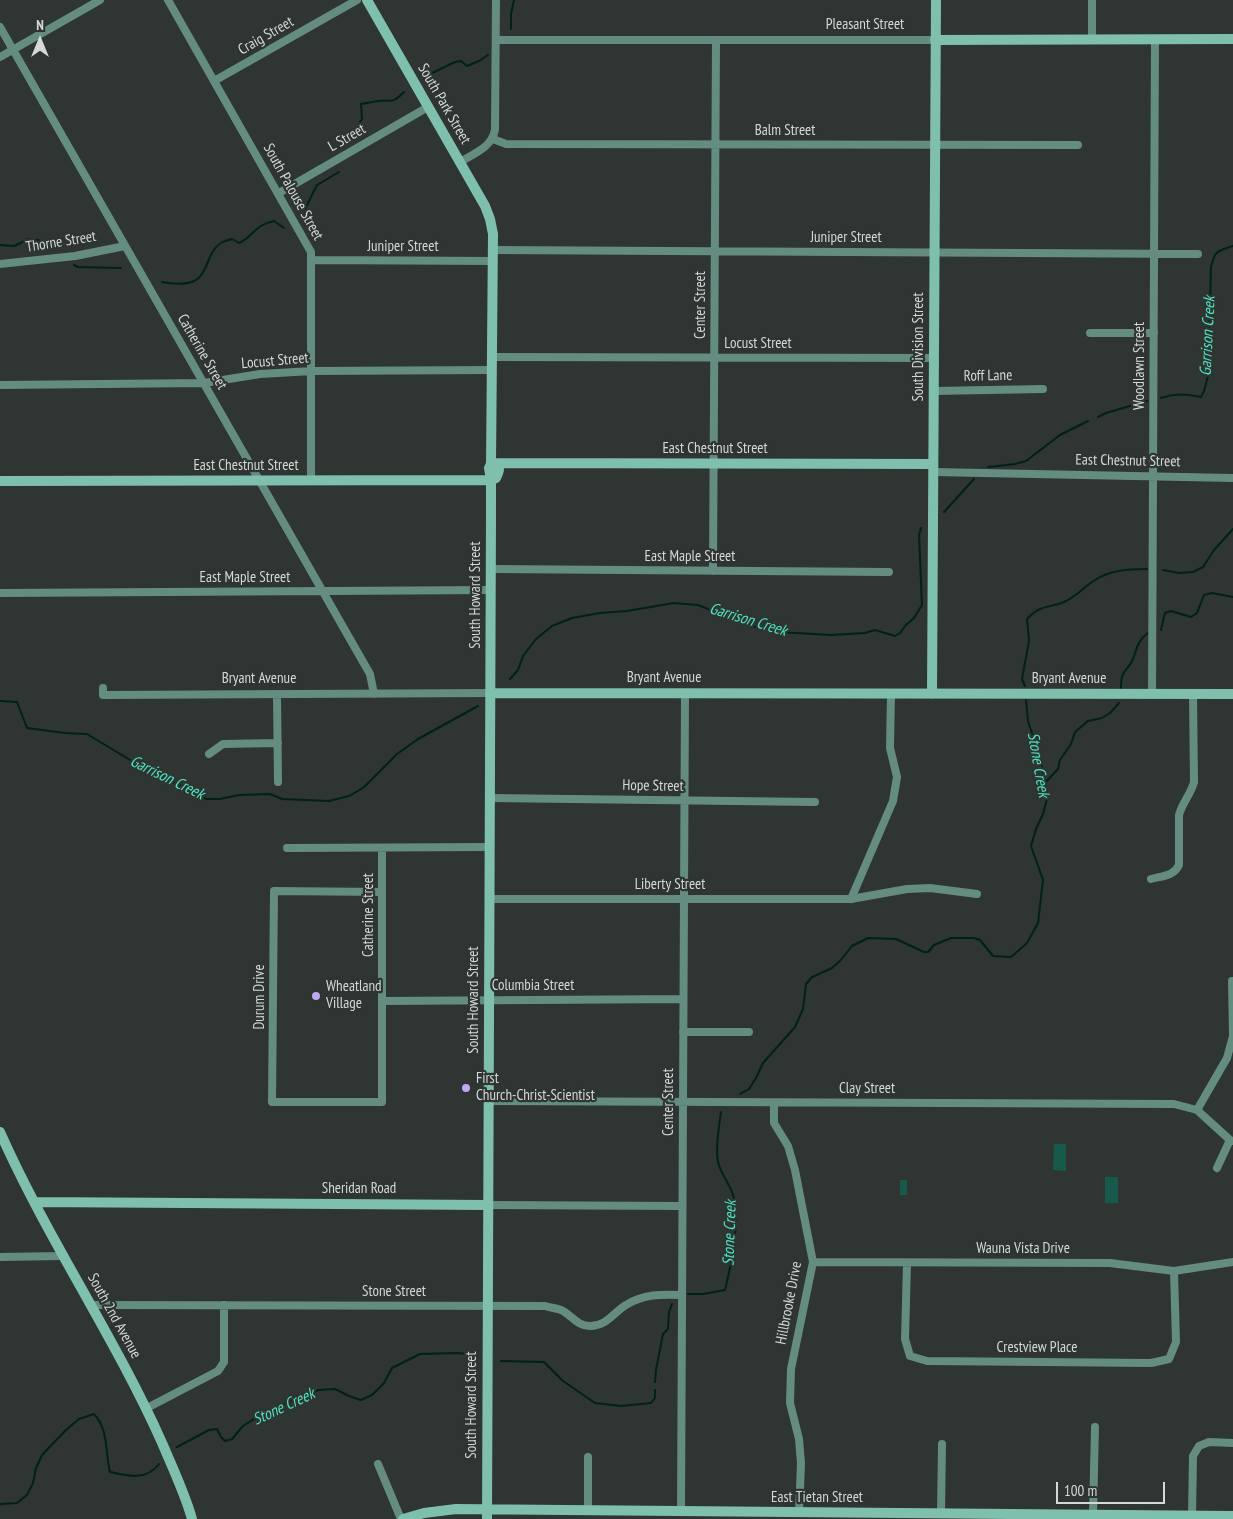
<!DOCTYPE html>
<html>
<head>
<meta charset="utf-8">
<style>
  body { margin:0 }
  #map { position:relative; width:1233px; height:1519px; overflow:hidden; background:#2e3533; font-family:"PT Sans Narrow",sans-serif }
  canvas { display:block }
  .north { position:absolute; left:15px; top:15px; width:50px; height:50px; -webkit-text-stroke:4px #2e3533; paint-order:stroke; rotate:0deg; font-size:14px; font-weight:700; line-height:20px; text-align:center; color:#d4d8d7 }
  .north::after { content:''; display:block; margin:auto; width:18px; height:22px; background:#d4d8d7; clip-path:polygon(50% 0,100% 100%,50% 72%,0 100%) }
  .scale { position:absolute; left:1056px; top:1482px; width:109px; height:22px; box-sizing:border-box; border:2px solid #d4d8d7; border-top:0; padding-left:6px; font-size:15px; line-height:18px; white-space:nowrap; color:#d4d8d7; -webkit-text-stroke:4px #2e3533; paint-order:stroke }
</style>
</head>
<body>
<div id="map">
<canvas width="1233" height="1519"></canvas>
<div class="north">N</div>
<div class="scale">100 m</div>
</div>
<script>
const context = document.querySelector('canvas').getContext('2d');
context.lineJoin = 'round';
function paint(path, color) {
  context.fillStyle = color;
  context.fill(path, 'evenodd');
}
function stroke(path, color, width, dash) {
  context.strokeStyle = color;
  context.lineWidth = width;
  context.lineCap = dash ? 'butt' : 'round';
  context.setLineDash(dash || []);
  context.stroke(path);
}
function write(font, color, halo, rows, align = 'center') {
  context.font = font + ' "PT Sans Narrow",sans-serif';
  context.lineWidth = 4.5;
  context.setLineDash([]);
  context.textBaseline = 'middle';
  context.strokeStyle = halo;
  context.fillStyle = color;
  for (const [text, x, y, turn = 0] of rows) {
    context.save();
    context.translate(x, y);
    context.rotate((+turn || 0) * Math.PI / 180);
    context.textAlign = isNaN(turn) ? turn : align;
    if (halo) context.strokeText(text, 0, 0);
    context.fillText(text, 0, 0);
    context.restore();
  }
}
paint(new Path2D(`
  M1054,1144H1066V1171L1053,1170Z
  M1105,1177H1118V1203H1105Z
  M900,1180H907V1195H900Z`), '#175a4b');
stroke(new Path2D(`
  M511,29V14L514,0
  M428,75L455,62L461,61L467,66L479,61L488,55
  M359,124L362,119L361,104C367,103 372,102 378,101C392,99 391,105 404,92
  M305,209L317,185L339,172
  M0,245L14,246L29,239L38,240L58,246
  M74,265L78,267L121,268
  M162,282C171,284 185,285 194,281C208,275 207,251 221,243C224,241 228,240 232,239L239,243C253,237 254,225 274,221L284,228
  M1161,398C1175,393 1186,394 1201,397L1204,391L1208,376L1211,267C1215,250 1218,251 1233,246
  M1098,417L1106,413L1147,401
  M988,467L1015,464L1026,461L1060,435L1088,421
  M944,512L974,479
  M1163,570L1179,573L1193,572L1203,567L1214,550L1233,529
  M1161,630L1165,613L1171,611L1191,617L1197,613L1204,595L1212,593L1233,597
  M510,679L518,670L523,656L536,639L552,626L572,618L600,613L627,611L674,603L698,605L748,625L778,632L831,635L865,633L875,630L895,636L900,633L906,625L914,618L922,605L919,535L921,528
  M1025,686L1022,679L1029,641L1027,619C1039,605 1049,608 1064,602C1075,597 1082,589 1092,582C1108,570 1128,569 1147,569
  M1121,688C1121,668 1127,673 1133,659C1137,648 1138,640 1148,633
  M0,701L17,702L27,728L65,733L87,734L140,766L181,786L194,795L207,799H220L239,795L270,794L282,799L329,801L349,796L363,788L397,754L418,739L478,706
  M1045,783L1058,769L1060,760L1071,744L1075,732L1088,721L1102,718L1110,713L1119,703
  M740,1094L749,1089L756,1078L763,1063L795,1027L803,1009L806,984L812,977L832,968L840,961L852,946L868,938L896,939L924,952H928L934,945L951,938H974L980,940L993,956L1011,957L1027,943L1038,923L1043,880L1031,846L1036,829L1043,814L1047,799L1041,761L1028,721L1026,700
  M688,1294H703L725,1290C732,1261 739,1228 734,1198C731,1185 721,1175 718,1162C715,1147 719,1127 721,1112
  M501,1361L544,1362L563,1381L595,1403L621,1406L651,1403L655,1398V1390
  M655,1382L656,1370L663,1334L668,1329L669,1312L672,1304
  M177,1447L209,1430L217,1429L221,1437L225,1441L232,1439L243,1426L254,1419L299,1397L309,1396L318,1390L335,1389L349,1396L361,1400L372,1395L384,1383L392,1368L420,1354L457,1353L476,1355
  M0,1504L17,1503L27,1495L33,1483L36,1468L42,1455L66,1430L79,1419L94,1414C109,1430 105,1453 110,1472C128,1476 146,1481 159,1464`), '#002019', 2);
stroke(new Path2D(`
  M168,0L311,252V480
  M0,27L370,674L374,694
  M1092,39V0
  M496,40H935
  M0,57L100,0
  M214,81L357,0
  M493,139L506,144L1078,145
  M460,162C475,153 491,148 495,130L496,0
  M279,193L428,107
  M493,250L1198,254
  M313,260L493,261
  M0,264L75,256L125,246
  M1090,333H1154
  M492,357L933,358
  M0,385L204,383L260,374L312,371L492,370
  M934,391L1043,389
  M933,472L1233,478
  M491,569L889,572
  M713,571L716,40
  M0,593L491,590
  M103,688V695L490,693
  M277,694L278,782
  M1152,694L1155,39
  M209,754L223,744L278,743
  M490,798L815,802
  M287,848L490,847
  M382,848V1102H272L274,891L382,892
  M1151,879C1162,876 1174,876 1179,865V815C1182,803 1191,794 1194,782L1193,694
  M490,899H851L907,889L930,888L977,894
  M851,899L893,801L897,777L890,748L891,693
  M382,1001L683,999
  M683,1032H749
  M489,1101L1174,1104L1197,1110L1230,1140L1233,1141
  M774,1103V1123L788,1146L795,1170L813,1262L791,1369L790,1403L799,1439L801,1463L799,1513
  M1197,1110L1227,1058L1233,1036L1232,981
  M1217,1168L1230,1140
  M488,1205L682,1206
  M0,1257L64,1256
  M813,1262L1110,1263L1174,1271L1233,1262
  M907,1263L905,1339L910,1356L927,1361L1151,1363L1169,1359L1176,1342L1174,1271
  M92,1305L545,1306C551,1308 558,1308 563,1311C573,1317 578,1326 590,1326C607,1326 614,1312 626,1305C643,1294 662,1294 682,1295
  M147,1408L218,1371L224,1362V1305
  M588,1457V1511
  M378,1464L401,1519
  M681,1512L685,693
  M941,1513L942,1444
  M1093,1515L1095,1427
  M1192,1515L1193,1456L1199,1446L1209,1442L1233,1443`), '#658c81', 8);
stroke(new Path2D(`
  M367,0L485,206L490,219L493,234L491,464
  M935,40L1233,39
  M491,480L496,478C498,473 501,469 497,464
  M0,481L491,480
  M490,693L1233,694
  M932,694L936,0
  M0,1132C48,1240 115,1337 163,1445C173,1469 185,1494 192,1519
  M35,1202L488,1205
  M403,1519L424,1513L456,1509L1233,1516
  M487,1519L491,516V480L489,468L491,464L496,463L933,464`), '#7fbfad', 10);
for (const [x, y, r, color] of [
  [316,996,5,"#c2a8f2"],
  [466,1088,5,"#c2a8f2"]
]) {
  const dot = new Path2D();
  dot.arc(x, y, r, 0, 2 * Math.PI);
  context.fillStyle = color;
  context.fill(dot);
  stroke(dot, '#2e3533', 2);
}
write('15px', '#d4d8d7', '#2e3533', [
  ["Pleasant Street",865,25],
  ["Craig Street",266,36,-30],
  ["South Park Street",444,104,60],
  ["Balm Street",785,131],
  ["L Street",347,138,-30],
  ["South Palouse Street",293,192,61],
  ["Juniper Street",846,238],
  ["Thorne Street",61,242,-9],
  ["Juniper Street",403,247],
  ["Center Street",701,305,-90],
  ["Locust Street",758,344],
  ["South Division Street",919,347,-90],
  ["Catherine Street",202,352,60],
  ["Locust Street",275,361,-5],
  ["Woodlawn Street",1140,366,-90],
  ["Roff Lane",988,376,-1],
  ["East Chestnut Street",715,449],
  ["East Chestnut Street",1128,461,1],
  ["East Chestnut Street",246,466],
  ["East Maple Street",690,557],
  ["East Maple Street",245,578],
  ["South Howard Street",476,595,-90],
  ["Bryant Avenue",664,678],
  ["Bryant Avenue",259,679],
  ["Bryant Avenue",1069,679],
  ["Hope Street",653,786,1],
  ["Liberty Street",670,885],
  ["Catherine Street",369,915,-90],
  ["Columbia Street",533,986],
  ["Durum Drive",260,997,-90],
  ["South Howard Street",474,1000,-90],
  ["Clay Street",867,1089],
  ["Center Street",669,1102,-90],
  ["Sheridan Road",359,1189],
  ["Wauna Vista Drive",1023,1249],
  ["Stone Street",394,1292],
  ["Hillbrooke Drive",789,1303,-79],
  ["South 2nd Avenue",114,1316,61],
  ["Crestview Place",1037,1348],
  ["South Howard Street",472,1405,-90],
  ["East Tietan Street",817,1498]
]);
write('15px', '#d4d8d7', '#2e3533', [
  ["Wheatland",326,987],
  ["Village",326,1004],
  ["First",476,1079],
  ["Church-Christ-Scientist",476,1096]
], 'left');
write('italic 16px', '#4fe2c1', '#2e3533', [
  ["Garrison Creek",1208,336,-87],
  ["Garrison Creek",748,620,17],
  ["Stone Creek",1038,765,80],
  ["Garrison Creek",167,778,26],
  ["Stone Creek",730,1233,-88],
  ["Stone Creek",284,1407,-25]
]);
</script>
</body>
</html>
